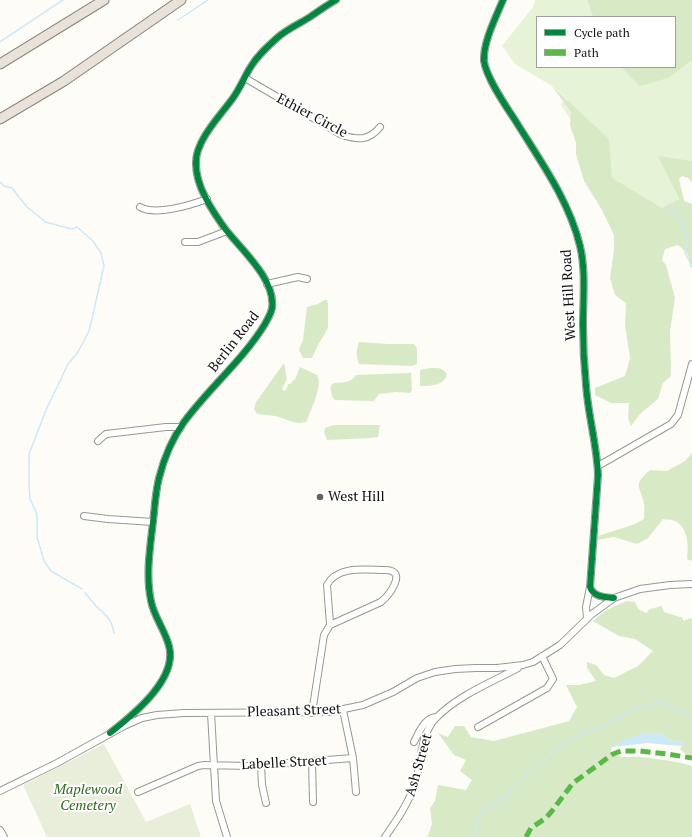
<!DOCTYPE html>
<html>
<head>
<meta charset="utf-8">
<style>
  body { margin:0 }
  #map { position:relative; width:692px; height:837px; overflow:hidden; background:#fdfcf7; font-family:"PT Serif",serif }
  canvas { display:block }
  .legend { position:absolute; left:536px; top:16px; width:140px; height:52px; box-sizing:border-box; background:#fff; border:1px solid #a0a0a0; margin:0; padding:5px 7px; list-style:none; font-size:12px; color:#111 }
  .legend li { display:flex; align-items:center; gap:8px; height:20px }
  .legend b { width:20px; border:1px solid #a0a0a0 }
</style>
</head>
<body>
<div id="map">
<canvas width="692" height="837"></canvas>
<ul class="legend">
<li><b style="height:5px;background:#00873e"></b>Cycle path</li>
<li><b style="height:5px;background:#58b947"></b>Path</li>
</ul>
</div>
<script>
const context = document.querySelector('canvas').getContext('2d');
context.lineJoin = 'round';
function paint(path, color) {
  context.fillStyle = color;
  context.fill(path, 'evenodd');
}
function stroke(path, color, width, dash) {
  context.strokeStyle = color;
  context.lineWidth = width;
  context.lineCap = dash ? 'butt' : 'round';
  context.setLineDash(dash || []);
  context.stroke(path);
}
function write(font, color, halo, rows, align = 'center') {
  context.font = font + ' "PT Serif",serif';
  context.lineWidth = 4;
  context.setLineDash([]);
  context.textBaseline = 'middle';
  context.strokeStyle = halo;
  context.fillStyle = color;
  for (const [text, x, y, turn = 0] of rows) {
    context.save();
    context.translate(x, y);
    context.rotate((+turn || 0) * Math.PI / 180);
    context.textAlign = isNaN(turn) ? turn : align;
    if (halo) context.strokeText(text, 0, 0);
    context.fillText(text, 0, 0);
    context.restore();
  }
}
paint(new Path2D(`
  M535,0H587L593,17H537V67H675V17L692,0V161L665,168L679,200L663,208L630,234L575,125L560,104L568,100L552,86L515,64L502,46L533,7Z`), '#e7f3d7');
paint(new Path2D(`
  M587,0H692V60L668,78L640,86L621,67H675V17H593Z
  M552,86L609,139L612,178L662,208L679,199L658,156L692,161V182L688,178L682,176L679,179L684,201L692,204V268L690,267C689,254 688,253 678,245L665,249L662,260L666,265L675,298L670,331L671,376L663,383L658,399L640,414L631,426L628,418L629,403H611L595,395V388L625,376L630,358L625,325L626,303L615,295L610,278L614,251V235L602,210L584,181L576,154V143L570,125L571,112Z
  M324,300H327L328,304V328L318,345L312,358H303L299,350L303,340L307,307L318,304Z
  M359,342L388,344H414L417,348V364L411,366L359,364C356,357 356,350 359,342Z
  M284,363L287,379L282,389L284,391L286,390L288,384H290L295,379L300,367L317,375C323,386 311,409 307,421C297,426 289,420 279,417C272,415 264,415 257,414L254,409L256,402Z
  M430,368C438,368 442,367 447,374C444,386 431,386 420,386V370Z
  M411,373L412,390L410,393L396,392L379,394L374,401L335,400C332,397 332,395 331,391C327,376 348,389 356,375Z
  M334,425H380L378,437L370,438L327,440L324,432L325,428Z
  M692,453V560L691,561L687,559C689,546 688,524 672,520C669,519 666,520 663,519L648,538L637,544L614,537L597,540L598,536L635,524L644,519C644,514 645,508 644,503C639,483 633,486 650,470L667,471L685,461Z
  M627,601L635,602L638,609L646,613L650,609L662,606L664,612L683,618V621L691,618L692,619V756L684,753L680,749L683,743L669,740L661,733L653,734L612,747L611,752C624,760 627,756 641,757C658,759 676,761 692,766V837H425L428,836L432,824L430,808L435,801L438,785L466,790L472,780L460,771L466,760L454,755L438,733L448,737L455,726H464L471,737L494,741L569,721L577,707L566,685H579L596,681L587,668V662L596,665L604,675L614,678L638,666L653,651L635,639L619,636L593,621C603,611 614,606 627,601Z`), '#d8eac5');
paint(new Path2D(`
  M104,744L146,822L190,804L201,837H47L23,785Z`), '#e9eedb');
paint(new Path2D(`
  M661,733L669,740L684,743L681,746L647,743L612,747L622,741L642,734Z`), '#cde8f7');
stroke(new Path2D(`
  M178,20L208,0
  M0,42L63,0
  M0,182L4,186L12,188L27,207L42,219L45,222L72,229L77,227L93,241L101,253L104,266L89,331L78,352L68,364L46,410L29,454V484L30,499L37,514V537L44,561L51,571L82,589
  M668,205L680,220L688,240L685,253L692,266
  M85,593C89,597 92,602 96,606C106,616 111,617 114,633
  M474,837L478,819L482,811L494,806L543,760L568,740L606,725L638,707H648L658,701L672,709L692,714`), '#cde8f7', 1.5);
const minor = new Path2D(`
  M503,0C496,17 483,42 484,61C486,77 505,105 515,120C539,159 569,200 580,246C586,271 583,299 583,325C583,345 584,365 586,385C588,415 597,445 598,475L590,587C593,597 605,597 614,598
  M245,78L342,135C358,140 369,141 380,127
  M140,207C155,216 191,205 207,199
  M185,242H198L227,231
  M267,284L298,277L307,279
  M98,441L106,434L166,427H181
  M598,466L671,424L678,415L692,364
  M84,516L108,519L153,522
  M587,618L586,607L590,587
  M343,710L353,758L356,792
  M211,713L216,801L227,837
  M312,713L324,635L330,625L381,602C389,595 408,571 386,570C366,570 337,565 327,585L330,624
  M478,727L547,688L553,679L542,656
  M110,733C133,715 178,679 169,646C165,630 154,617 151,601C145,573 151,542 154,513C155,502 156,490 159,478C164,458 172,439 184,422C209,388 243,360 265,324C268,318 271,314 272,308C276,280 242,250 226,230C213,212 195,186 196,162C196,140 220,116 233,98C240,88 244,78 250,68C257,56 267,47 277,38C287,29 299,24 310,17C319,11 327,5 336,0
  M414,742C419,732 425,717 437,717
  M312,761L313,802
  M261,765L262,785L266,803
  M0,791L57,763L124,726L142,718L157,715L184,713L329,712L363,705L393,692L417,678L435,672L455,669L476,668H497L523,665L533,662L560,645L592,614L614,598L640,589L670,585L692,584
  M138,792L198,766L204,765L248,766L353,758
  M0,830L4,837
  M385,837C397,820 408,804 415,784C422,763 419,736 436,718C457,696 492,682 518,668`);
const highway = new Path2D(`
  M0,64L104,0
  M0,119L64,81L181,0`);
stroke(minor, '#979795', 8);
stroke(highway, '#858482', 11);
stroke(minor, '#fffffe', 6);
stroke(highway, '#eae1d8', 9);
stroke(new Path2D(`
  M526,837L531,828L546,818L552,811L573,783L613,754L621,751H640L667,754L692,758`), '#58b947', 5, [10, 5]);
stroke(new Path2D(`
  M503,0C496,17 483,42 484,61C486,77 505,105 515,120C539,159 569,200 580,246C586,271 583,299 583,325C583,345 584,365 586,385C588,415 597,445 598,475L590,587C593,597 605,597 614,598
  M110,733C133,715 178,679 169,646C165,630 154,617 151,601C145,573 151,542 154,513C155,502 156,490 159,478C164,458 172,439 184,422C209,388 243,360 265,324C268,318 271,314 272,308C276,280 242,250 226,230C213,212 195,186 196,162C196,140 220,116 233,98C240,88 244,78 250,68C257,56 267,47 277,38C287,29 299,24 310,17C319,11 327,5 336,0`), '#00873e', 6);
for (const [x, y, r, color] of [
  [320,497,4,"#646362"]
]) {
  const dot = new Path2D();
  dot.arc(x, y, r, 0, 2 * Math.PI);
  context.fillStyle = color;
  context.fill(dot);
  stroke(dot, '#fff', 1.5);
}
write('14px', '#111', '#fff', [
  ["Ethier Circle",312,116,28],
  ["West Hill Road",569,295,-93],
  ["Berlin Road",234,342,-52],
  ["Pleasant Street",294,711,-2],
  ["Labelle Street",284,763,-3],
  ["Ash Street",419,765,-74]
]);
write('14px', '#111', '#fff', [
  ["West Hill",328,497]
], 'left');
write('italic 14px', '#2f6b1f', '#fff', [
  ["Maplewood",88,790],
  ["Cemetery",88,806]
]);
</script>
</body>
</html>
